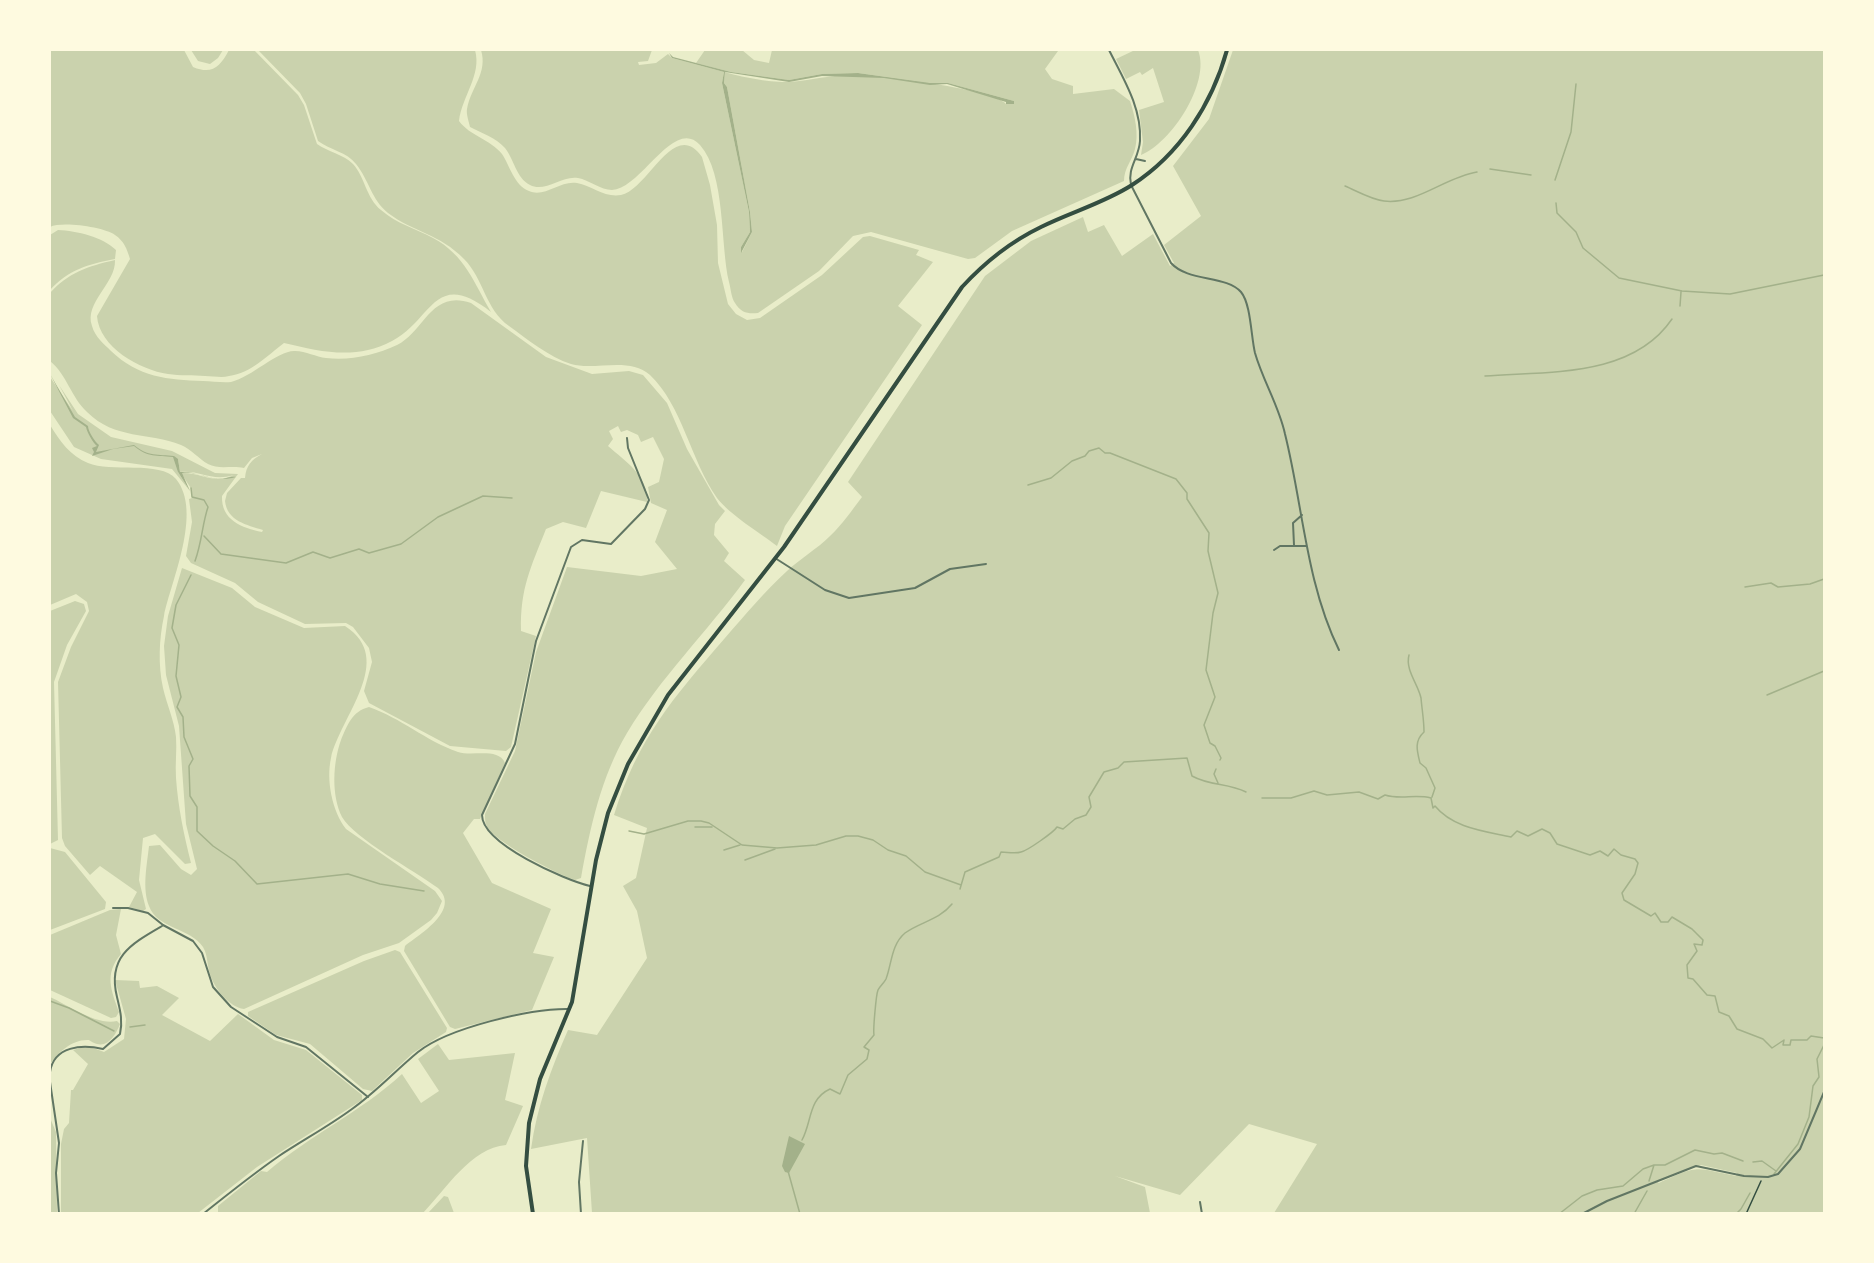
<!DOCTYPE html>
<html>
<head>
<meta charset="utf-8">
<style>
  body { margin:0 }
  #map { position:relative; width:1874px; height:1263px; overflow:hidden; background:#e9edc9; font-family:"Work Sans",sans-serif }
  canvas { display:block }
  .frame { position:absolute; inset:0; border:51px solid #fefae0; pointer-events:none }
</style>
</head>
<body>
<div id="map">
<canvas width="1874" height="1263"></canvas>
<div class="frame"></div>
</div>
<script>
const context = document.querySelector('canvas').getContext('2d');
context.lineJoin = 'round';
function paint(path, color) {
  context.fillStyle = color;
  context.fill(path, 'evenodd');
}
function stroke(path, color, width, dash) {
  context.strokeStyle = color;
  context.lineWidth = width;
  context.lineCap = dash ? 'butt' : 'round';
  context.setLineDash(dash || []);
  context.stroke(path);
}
paint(new Path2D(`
  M50,50H184L193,67C212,75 220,67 229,50H254L298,95L304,105L317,144C328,152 343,154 353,164C365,177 366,198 381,210C397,224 415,228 433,238C465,255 474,283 491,312C434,267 432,321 392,341C356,360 322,352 284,343C267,356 251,373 229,376C222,378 213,376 205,376C193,375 180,376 168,374C140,370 99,347 97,316L130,259C127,249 124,241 115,235C104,227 62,221 50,227Z
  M191,50H223L218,58L210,64L198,61Z
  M258,50H475C482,75 462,96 459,121C470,136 490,139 502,154C510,166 514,185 529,191C545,198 560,180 577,183C592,186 605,198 621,195C648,190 674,117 702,157L710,185L717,225L718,263L728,304L736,314L747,320L760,318L822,275L863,237L870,236L919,250L916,255L933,262L898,306L922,325L785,526L777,546C760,533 729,514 717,498C691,461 682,405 650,375C629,356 595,371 571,364C549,357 527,339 509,326C485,309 484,279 464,259C440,234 413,232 388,213C371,199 369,180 356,164C347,152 330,150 318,141L306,104L300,93Z
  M481,50H652L648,61L638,62L639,65L656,63L668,54L672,58L724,72L722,83L749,212L750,232L741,247L742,252L752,232L750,212L727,87L724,83L725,72C740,77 774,83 789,82C813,80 834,74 858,75C883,76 994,89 1006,104L1014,101L948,83H930L858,73L822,74L789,80L731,72L696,63L705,50H742L754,60L769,63L772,50H1055L1058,51L1045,69L1052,79L1073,86V94L1114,89L1130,101C1135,116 1139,134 1135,149C1132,161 1124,168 1124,181L1012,231L975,258L968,259L871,232L853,236L819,271L758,313C748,314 741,313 735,303C731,297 731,289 729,282C720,245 726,174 700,145C674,116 641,189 612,190C601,190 589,180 578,178C562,175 545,193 530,185C516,178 514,159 505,148C496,138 482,133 470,127C469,122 466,114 467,109C471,87 488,73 481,50Z
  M1135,50H1198C1211,83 1171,143 1141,155L1143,142L1139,110L1164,102L1153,68L1142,75L1140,72L1126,79L1116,59Z
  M1233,50H1824V1213H1274L1317,1144L1249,1124L1180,1195L1115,1176L1145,1187L1150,1213H592L587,1138L531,1149C537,1106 551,1069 568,1030L597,1035L647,958L637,911L623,886L636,878L647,828L614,815C638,738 673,698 725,638C745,615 765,591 787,571C801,558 817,549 830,536C842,525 852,510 862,497L848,482L985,276L1031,241L1083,217L1088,232L1104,225L1122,256L1153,234L1170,266L1174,263L1164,245L1201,216L1173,166L1209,119ZM1701,1165L1737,1173L1736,1176C1694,1168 1700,1164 1659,1183L1656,1181Z
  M58,230C77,231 103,237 116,250L115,259C88,264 68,270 50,290V235Z
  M115,260C116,284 84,302 92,326C95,337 104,344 111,351C138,377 168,380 203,381C212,381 222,383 231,382C252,377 278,350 295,351C306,351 316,357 326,358C350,361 375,355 397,345C424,332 431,289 471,303L546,357L592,374L629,371L643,375L667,403L687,449L719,505L725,511L715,524L714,535L729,553L724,561L745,580C707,632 660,678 627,733C601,777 590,828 581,878L575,880C557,874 497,843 488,828C485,824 485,819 485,814L515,751L536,652L567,567L641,576L677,569L655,542L667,510L651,503L648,487L659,482L664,459L653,437L641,442L638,435L627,430L621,432L618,426L609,431L613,439L608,446C625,461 649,476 647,502L601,491L586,528L563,522L546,529C531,567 520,588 521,631L536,636L511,747L506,751L450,746L369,703L364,691L372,662L369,648L353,627L346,623L305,624L258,602L235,583L191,563L186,556L192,522L189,499L192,498V490L181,473C202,472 212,485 234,475C211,482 201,470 180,472L178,459V472L190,491L172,469L101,459L74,447L50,411V377L73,411L59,385L78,414L111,437L172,451L215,473L238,474L222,496C221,520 242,528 262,532L263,530C247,525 227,521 225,501L227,493L241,478H245C246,466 251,460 262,454L252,458L244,468C232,465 219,470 208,464C199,459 191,449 181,445C149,432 115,440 87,412C71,397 67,375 50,361V293C68,273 88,266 115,260Z
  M50,425C60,441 70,456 88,463C110,473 160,460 176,479C203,512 171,581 164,616C159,639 158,665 163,688C167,705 174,720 176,737C177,750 175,764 176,778C178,807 184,835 191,863L185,864L155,834L143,838L139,880L146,909L143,911L129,907L137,892L100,866L90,875L65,846L62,838L58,682L71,647L89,611L87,602L76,594L50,605Z
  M182,568L232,588L255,607L304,628L345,626C397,659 340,717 331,758C326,780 332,811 346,829L435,891L442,901L437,913L431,920L399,943L363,955L244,1009C229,1007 214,988 210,974C207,966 208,955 203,947C191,928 157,929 149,906C142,888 147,865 149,846L160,845L181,869L191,875L197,869L186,824L179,726L166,675L164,646L168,616Z
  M75,601L84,604L86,611L67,645L54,682L58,840L50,844V611Z
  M369,707C401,718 426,741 458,752C472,757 498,747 505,763L480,819H474L463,833L492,883L551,909L533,953L554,957L532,1010L455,1029L450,1027L404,951L405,946C420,934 461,910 438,888C415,871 355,839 342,817C331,795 333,762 341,740C347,726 352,711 369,707Z
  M50,848L65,852L106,902L105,909L50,930Z
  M121,909L116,935L121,954C104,974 111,990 119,1012L116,1017L111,1018L50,990V935L110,910Z
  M395,950L400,952L447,1028L446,1032L413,1053L372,1091L363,1089L310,1044L276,1035L248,1016V1012L364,961Z
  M115,980L139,981L140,988L157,986L179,998L162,1015L210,1041L238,1014L274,1040L306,1050L362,1095V1100L257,1167L198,1213L61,1214V1144L64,1129L69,1123L71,1090H73L88,1064L73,1050L88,1046L104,1052L124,1039L126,1019Z
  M50,997C68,1005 97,1026 117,1021L120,1024C116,1034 109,1047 97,1044C96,1044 90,1041 89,1040C72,1039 59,1052 50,1064Z
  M438,1044L449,1060L515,1053L505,1100L523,1106L506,1145C471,1148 446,1189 423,1213H218V1206L261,1171L267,1172C310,1135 361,1112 402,1074L421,1103L439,1091L418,1059Z
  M50,1118L56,1132L57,1213H50Z
  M444,1196L448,1197L454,1213H428Z`), '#cad2ad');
paint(new Path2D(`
  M669,53L673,57L731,72L789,80L822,74L858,73L930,83H948L1014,101V104H1006V102L947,84L930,85L884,78L822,76L789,82L725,72L724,83L727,87L750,212L752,232L741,253V247L750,232L749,212L722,83L724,72L672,58Z
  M50,374L75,417L88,426C88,431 95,442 99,445L96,452L134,445C148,457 158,454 174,456L178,459L180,472C196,471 207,479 223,479C228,478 231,476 236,477C210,484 203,471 182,473L190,491L178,472L173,457C157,455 148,458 134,446L113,449L92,456L94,452L92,448L97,446C93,443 87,432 86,427L73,418Z
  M789,1136L805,1144L789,1173L785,1172L782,1166Z`), '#a3b18a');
stroke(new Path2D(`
  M1490,169L1531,175
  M1555,180L1571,132L1576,84
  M1345,186C1357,191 1370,199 1384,201C1417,205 1445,177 1477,172
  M1556,203L1557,213L1576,232L1583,248L1619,278L1682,291L1730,294L1824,275
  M1680,306L1681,292
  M1485,376C1548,371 1632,378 1672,319
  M1028,485L1051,478L1072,461L1085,456L1089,451L1099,448L1105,453H1110L1176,479L1187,493V499L1209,533L1208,551L1218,593L1213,613L1206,670L1215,697L1204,725L1210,743L1215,746L1221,758L1220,760
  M191,488L192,497L204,500L208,507C202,525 202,542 195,561
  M204,536L221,554L286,563L313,552L330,558L359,549L369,553L401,544L438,517L483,496L512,498
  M191,575L176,605L172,628L179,645L176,676L181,697L177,707L183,717L184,737L193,759L189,766L190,796L197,807V831L213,846L235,861L257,884L348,874L380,884L424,891
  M1745,587L1771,583L1778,587L1810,584L1824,579
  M1409,655C1405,670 1418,684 1421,698C1422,710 1424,720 1424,732C1414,741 1417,751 1420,763L1426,768L1435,788L1432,797
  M1767,695L1824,671
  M1216,769L1214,774L1218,783
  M1262,798H1291L1314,791L1327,795L1359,792L1378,799L1385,795C1400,800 1415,794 1431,798L1433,808L1435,806C1453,828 1484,831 1511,837L1517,831L1528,836L1542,829L1550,833L1557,844L1590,855L1600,851L1608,856L1614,849L1621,855L1635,859L1638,863L1635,874L1622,893L1624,900L1651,916L1655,913L1661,922H1668L1672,917L1692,929L1703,940L1702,945L1694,944L1697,951L1687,965L1688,978L1693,979L1707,995L1715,996L1719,1012L1729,1016L1737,1029L1763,1039L1772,1048L1784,1040L1783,1045H1790L1791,1040H1807L1811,1036L1824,1038
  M695,827H712
  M629,831L644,834L688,821H701L709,823L742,845L777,848L816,845L846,836H858L873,840L888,850L906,856L925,872L961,885
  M724,850L740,845
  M745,860L775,849
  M960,889L965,872L999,857L1001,852C1007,852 1015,854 1021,852C1027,851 1054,832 1057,827L1063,829L1075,819L1086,815L1091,807L1089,797L1104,772L1118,768L1124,762L1187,758L1192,776C1210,786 1228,783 1246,792
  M50,1001L69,1008L114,1031
  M130,1027L145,1025
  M802,1140C812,1122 808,1099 830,1089L840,1094L848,1075L867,1059L869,1050L864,1047L874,1035C873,1030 876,995 878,990C880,986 884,983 886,979C892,963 891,945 905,933C920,922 939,920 952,904
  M1753,1162L1762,1161L1776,1171
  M788,1171L800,1214
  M1774,1174L1798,1144L1809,1117L1813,1086L1819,1077L1817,1059L1824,1045
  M1649,1181L1654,1165
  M1559,1214L1582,1196L1597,1190L1623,1186L1643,1169L1654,1165H1665L1695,1150L1714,1154L1722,1153L1743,1161
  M1634,1214L1647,1191
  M1736,1214L1741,1209L1750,1193`), '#a3b18a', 1.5);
stroke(new Path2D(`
  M1746,1214L1761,1181`), '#344e41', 1.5);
stroke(new Path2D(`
  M1109,50C1123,78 1142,108 1140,141C1139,158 1127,168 1131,185L1171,263C1188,282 1226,275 1241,292C1251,304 1251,337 1255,353C1263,381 1279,406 1285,434C1303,506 1306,583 1339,650
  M1136,159L1145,161
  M1294,545L1293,523L1302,515
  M1274,550L1280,546H1306
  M775,558L825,590L849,598L915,588L950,569L986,564
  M590,886C565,880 482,844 482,815L515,744L536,641L571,547L582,540L611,544L645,509L649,500L628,448L627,438
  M113,908H128L148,913L163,925L193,941L202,953L213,987L231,1007L277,1037L306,1047L368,1097
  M50,1072C54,1046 82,1044 103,1049L120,1034C123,1020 120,1010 117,997C107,957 131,944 162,926
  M50,1082L59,1143L56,1173L59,1214
  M1200,1202L1202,1214
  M203,1214C228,1194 253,1174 279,1156C303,1140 329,1126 352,1109C376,1092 395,1071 418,1052C448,1028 531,1008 570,1009
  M581,1214L579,1182L583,1141
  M1582,1214L1607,1201L1696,1166L1744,1176L1768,1177L1778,1174L1800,1149L1824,1092`), '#617663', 2);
stroke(new Path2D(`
  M533,1214L526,1166L529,1123L540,1079L572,1002L596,860L608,813L628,764L668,695L784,547L962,287C985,262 1010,242 1041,227C1071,212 1104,203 1132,185C1180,154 1212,104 1227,50`), '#344e41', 4);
</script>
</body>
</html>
